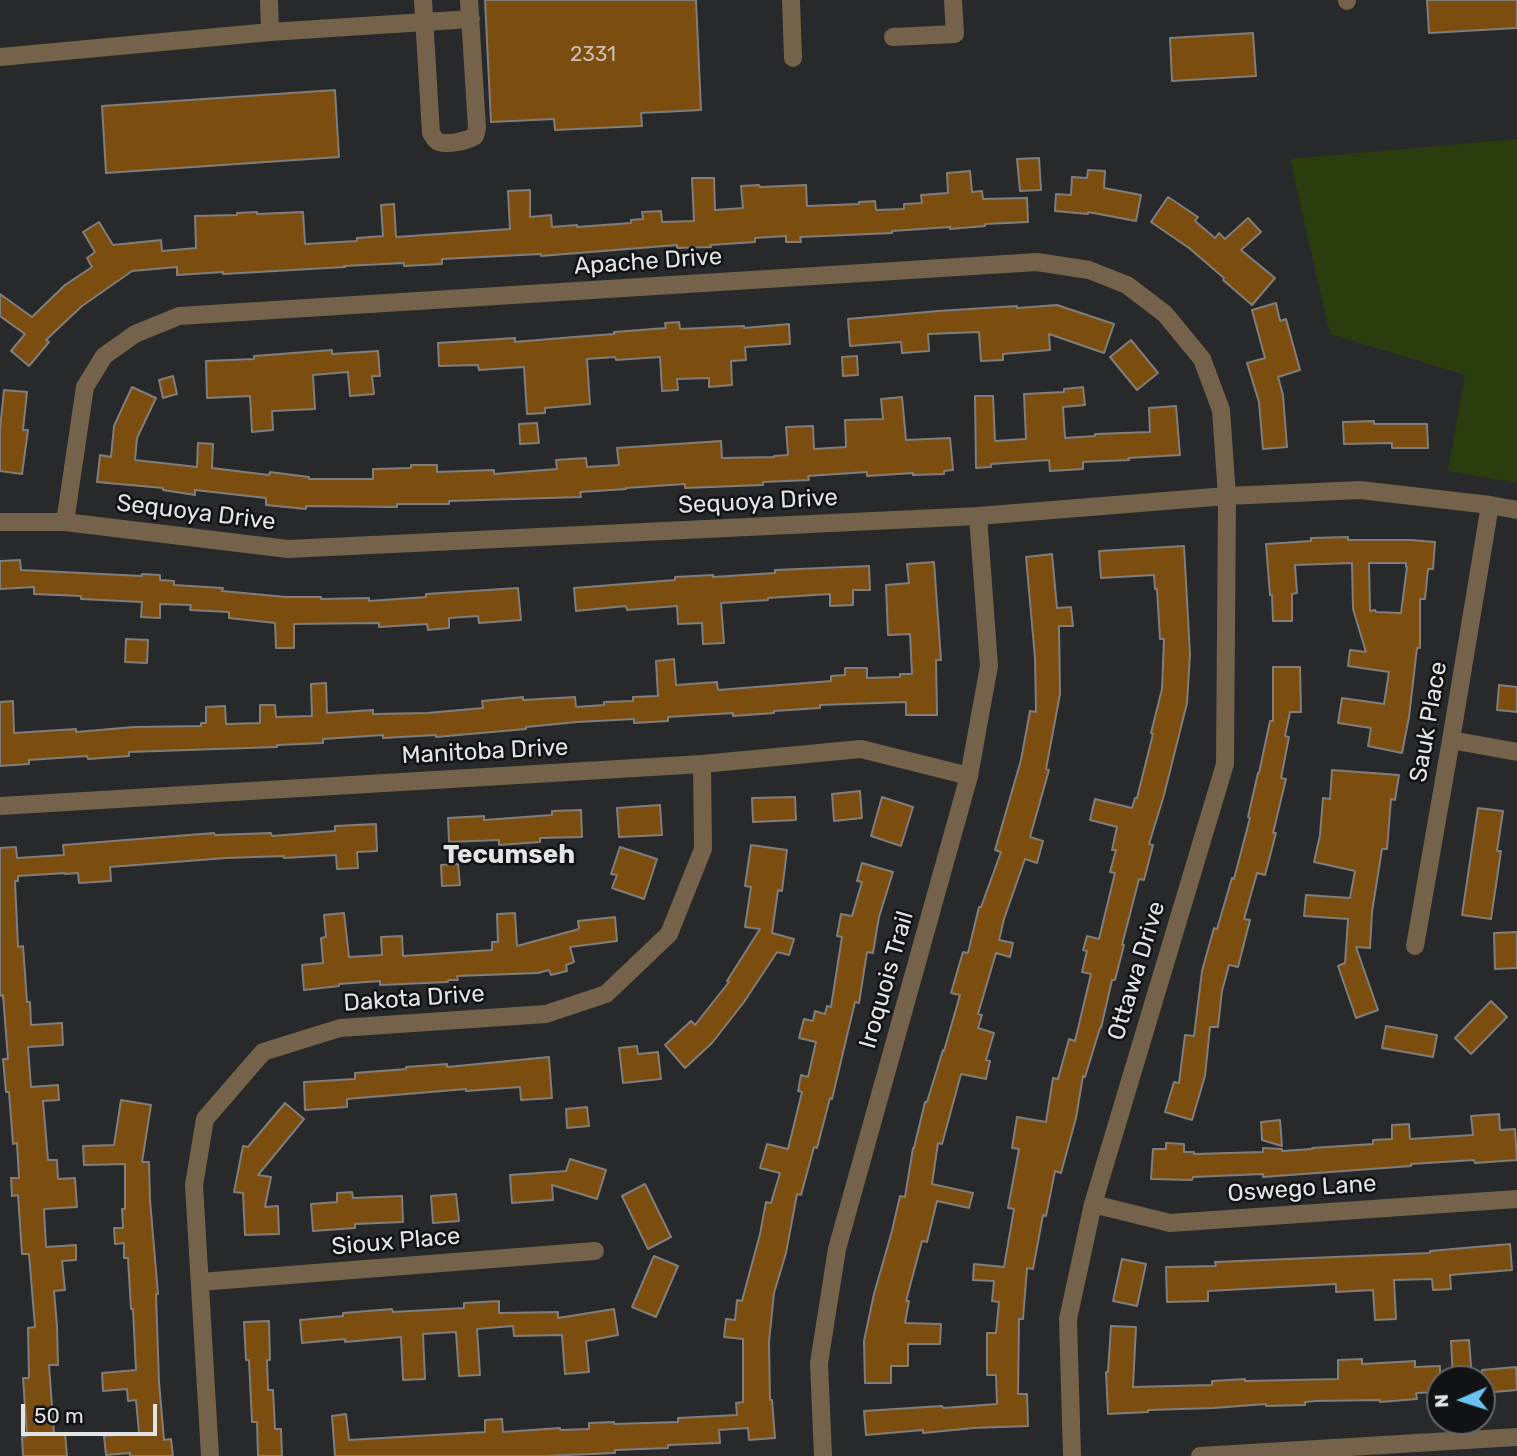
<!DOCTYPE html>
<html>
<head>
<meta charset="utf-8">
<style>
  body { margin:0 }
  #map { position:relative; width:1517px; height:1456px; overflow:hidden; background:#28292b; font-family:Rubik,sans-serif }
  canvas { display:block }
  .north { position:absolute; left:1426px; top:1365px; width:70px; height:70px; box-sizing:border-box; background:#111213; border:2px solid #656667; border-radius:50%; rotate:267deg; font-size:19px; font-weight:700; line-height:28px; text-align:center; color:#e3e4e6 }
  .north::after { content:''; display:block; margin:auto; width:24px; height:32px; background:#6bc3f2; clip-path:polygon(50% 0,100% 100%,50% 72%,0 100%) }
  .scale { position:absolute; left:21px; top:1404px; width:136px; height:32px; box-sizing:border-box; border:4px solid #e3e4e6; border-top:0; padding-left:9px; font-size:21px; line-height:24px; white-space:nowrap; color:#e3e4e6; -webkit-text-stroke:5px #111213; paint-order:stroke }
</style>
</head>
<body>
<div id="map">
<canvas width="1517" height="1456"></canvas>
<div class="north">N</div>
<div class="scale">50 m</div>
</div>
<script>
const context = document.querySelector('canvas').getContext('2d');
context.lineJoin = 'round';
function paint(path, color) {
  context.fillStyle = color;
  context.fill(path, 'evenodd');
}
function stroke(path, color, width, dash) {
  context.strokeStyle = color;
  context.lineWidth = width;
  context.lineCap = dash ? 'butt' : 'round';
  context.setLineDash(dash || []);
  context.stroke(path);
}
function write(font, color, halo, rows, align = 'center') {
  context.font = font + ' Rubik,sans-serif';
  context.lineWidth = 5;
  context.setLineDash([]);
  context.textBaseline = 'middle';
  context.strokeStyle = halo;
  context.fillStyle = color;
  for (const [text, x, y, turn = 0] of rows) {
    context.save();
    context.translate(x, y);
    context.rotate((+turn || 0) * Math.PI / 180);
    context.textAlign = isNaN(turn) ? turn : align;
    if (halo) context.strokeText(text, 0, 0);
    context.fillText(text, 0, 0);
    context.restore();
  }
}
paint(new Path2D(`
  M1517,139V483L1448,471L1465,375L1330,334L1290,159Z`), '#2b3d0e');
const building = new Path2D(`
  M485,0H696L701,110L641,113L642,126L555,130L554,119L491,122Z
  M1427,0H1517V28L1429,33Z
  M1253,33L1256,76L1172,81L1170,38Z
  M335,90L339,157L106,173L102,106Z
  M1039,158L1041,190L1020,191L1017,159Z
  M1088,170L1105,171L1104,188L1141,195L1136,221L1088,212V214L1055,211L1056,194L1071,195L1072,177L1087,178Z
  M970,171L972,192L982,191L983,199L1027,198L1028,222L985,224V226L950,229V227L892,231V233L800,237L801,242H786V236L755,238V242L710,245L711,247L677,248V245L541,256V254L442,259V264L404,266V263L344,266L345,267L223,274V272L177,275V267L132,271L82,306L46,340L49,342L29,366L11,351L25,334L0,316V294L32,317L65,285L92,267L87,258L95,252L83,232L99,222L113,245L161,240L162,251L196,248L195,216L237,215V213L257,212V214L303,212L305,244L357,241V238L383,236L381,205L394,204L396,237L510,229L508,191L530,190V217L551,215L552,227L577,225V227L631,223V220L643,219L642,212L661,211L662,222L694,221L692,178H714L715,210L743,208L741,186L759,185L760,187L806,185L807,206L859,204V202L875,201L876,210L904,209V204L922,203L921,195L948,193L947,173Z
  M1168,197L1198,217L1195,221L1215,238L1219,233L1225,239L1248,218L1261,232L1241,250L1275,278L1252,305L1223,280L1224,278L1189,248L1151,222Z
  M1276,303L1280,321L1286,319L1300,370L1278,377L1283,395L1287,447L1263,449L1259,402L1247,363L1265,358L1252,310Z
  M1057,305L1114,324L1104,353L1049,334L1050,350L1003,354V360L981,361L979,332L928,334L929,351L902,353L901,342L850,346L848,319L938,311L1017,306V308Z
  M679,322L680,329L744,326V328L789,324L790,344L745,347L746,360L731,361L732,385L709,387V378L677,379L678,390L662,391L660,357L616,360L615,357L587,359L590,404L545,408V413L527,414L524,367L479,370L478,365L439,366L438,343L515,338V342L574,337L614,334V332L666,328L665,323Z
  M1131,340L1158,373L1137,390L1110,357Z
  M332,350V354L378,351L380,376H372L374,394L350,396L348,372L313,375L315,409L272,411L273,430L252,432L250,396L207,398L206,361L254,359V356Z
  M857,356L858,375L843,376L842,357Z
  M173,376L177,394L163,398L159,380Z
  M132,387L156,398L137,438L135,460L197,467L198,443L213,444L212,468L269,475L270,472L309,477V479H373V469L411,468V465H437V472L494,470V474L557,469L556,460L586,458L587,467L619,465L617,448L721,441L722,458L774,457V456L788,455L786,427L813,426L814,449L846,447L845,420L883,419L881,399L902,397L906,440L950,438L953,470L944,471V474L913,475V473L867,476V472L808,476L809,480L763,482V485L685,488V484L626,488V489L580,492L581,497L449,501V504H397V507L306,506V509L266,505V498L195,490V495L163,490V488L97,482L100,455L111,457L114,426Z
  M1083,387L1085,405L1063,407L1065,438L1095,436V434L1150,432L1149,408L1176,406L1180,455L1128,458L1129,460L1083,462V469L1050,471L1049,460L991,464V467L976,468L975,396H993L995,441L1026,439L1024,394L1064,392V389Z
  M4,390L27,392L23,430H28L22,474L0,471V429Z
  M1374,421V424H1427L1428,448H1392V443L1344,444L1343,422Z
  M537,423L539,443L520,444L519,424Z
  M1348,537V540H1411L1435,542L1433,569H1428L1425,599H1420V648H1417L1409,717L1402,753L1368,746L1371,728L1338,723L1342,698L1384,704L1389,672L1348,666L1350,650L1366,652L1353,609L1352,563L1295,565L1297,593L1292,594V621H1273L1272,595H1270L1266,544L1311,541V538ZM1369,563H1406V567H1407L1401,613L1376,612L1375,610L1370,611Z
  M1184,546L1190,654L1187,703L1164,795L1149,844L1153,845L1144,880L1139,879L1122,945H1124L1115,980H1112L1101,1028H1100L1085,1077L1083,1076L1076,1118L1061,1173L1055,1171L1046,1216L1043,1215L1033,1269L1027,1268L1023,1319H1019L1018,1394H1027L1028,1426L974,1428L923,1433V1430L866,1435L864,1411L942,1406L943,1408L997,1404L996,1375H987V1333H996L999,1302L992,1301L994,1281L973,1280L974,1264L1004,1267L1014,1209L1008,1208L1019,1149L1012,1148L1017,1117L1046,1122L1053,1078L1058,1079L1069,1039L1075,1041L1091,974L1082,972L1087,951L1083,950L1087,936L1099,939L1115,873L1110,872L1116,850H1112L1117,827L1090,820L1095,799L1132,808L1135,798H1137L1153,734L1151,733L1162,689L1164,639H1160L1157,589H1155L1154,575L1101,578L1099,551Z
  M1052,554L1057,608L1071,607L1073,626H1059L1060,694L1046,769L1049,770L1030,837L1043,841L1037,863L1025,859L1004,919L999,940L1013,943L1010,957L996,953L978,1014L982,1015L978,1028L994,1033L986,1060L990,1061L986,1079L961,1074L942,1144L938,1143L932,1184L973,1193L969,1208L937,1201L927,1242L922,1241L906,1301H909L905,1323L941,1324L940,1344H908V1366H891V1383H865L864,1341L874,1294L892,1231L900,1196L905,1197L913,1148H914L925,1102H927L943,1050L944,1051L960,995L951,993L963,952L968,953L979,907H981L1001,852L995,850L1021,760L1030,711L1036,712L1035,658L1026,557Z
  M20,560L21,570L142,576V574L160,575V580L174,581V585L223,588L222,591L286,597H321V599L369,598V601L426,597V594L518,588L521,620L479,623L478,616L449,618V628L428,630L427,624L379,627V623L294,624V648H276L275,623L229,618V612L190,610L191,605L160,604V618L141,617L142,602L81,599V596L34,594V587L0,589V561Z
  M934,562L941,660H936L937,715H906V702L820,705V708L774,711V713L733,716V713L668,717V721L634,723V719L577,722L526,727V729L436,737V735L383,738V735L323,739V743L277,745V747L129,752V756L88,759L87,756L29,760V764L0,766V702L13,701L14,733L76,729V732L134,727L201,726V723H206V707L225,706L226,724L260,723V705H275L276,717L312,716L311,684L326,683L327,713L373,710V714L427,713L483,708L482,701L523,697V700L575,697L576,707L604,705V702L633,701V697L658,696L656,661L674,659L676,685L717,682L718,690L831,681V676L845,675V668H867V678L900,677V674H912L910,634L888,635L886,585L909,583L907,564Z
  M869,566L870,590H853V605L830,606V594L768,598V600L721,603L724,643L703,644L702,623L678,624L677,606L627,610L626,606L576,611L574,588L675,580V577L713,575V577L775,573V570Z
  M126,639L148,640L147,663L125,662Z
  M1273,667H1300L1301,712H1290L1285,736L1289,737L1281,778L1286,779L1273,833H1276L1265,875L1257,873L1244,919L1250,920L1238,967L1229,965L1222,991L1218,1027H1210L1205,1076L1192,1120L1165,1112L1174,1082L1179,1083L1185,1035L1194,1036L1202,971L1214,928L1217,929L1232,878L1234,879L1250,818L1248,817L1258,773H1259L1270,721H1273Z
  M1499,685L1517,687V712L1497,710Z
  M1332,770L1399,775L1395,800L1391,799L1387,849H1382L1372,912L1370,948L1356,947L1378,1010L1356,1018L1338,966L1345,963L1348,919L1304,916L1306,895L1350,898L1355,871L1314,862L1320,835L1323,798L1330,799Z
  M860,791L862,818L834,821L832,794Z
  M795,797L796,820L753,822L752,798Z
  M882,797L913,807L901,846L871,836Z
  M660,805L662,835L619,837L617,808Z
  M1478,808L1503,811L1497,851H1501L1491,919L1462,915Z
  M581,810L582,837L540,838V842L499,845V840L449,842L448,818L484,816V820L552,815V811Z
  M376,824L377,851L357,852L358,868L337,869L336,855L284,858V856L226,858L110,867L111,881L79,883L78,873L65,874V873L18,876V881H15L18,947L23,946L27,1002H30L31,1025L62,1023L63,1045L28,1047L31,1087L58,1085L59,1100L43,1101L48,1160H57L58,1179L75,1178L77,1207L44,1209L46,1247L76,1245V1260L62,1261L65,1290L54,1291L57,1326L58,1365H49L54,1434L65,1433L67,1456H23L22,1437L27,1436L23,1378H29L28,1328L35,1327L29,1254H22L18,1195L12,1196L11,1178H19L17,1143L13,1144L9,1092H6L3,1059H8L3,995L0,996V848L16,847L17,858L64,855L63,845L214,833L215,835L271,833L272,836L335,831V826Z
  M751,845L787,850L782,891L778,890L772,933L794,939L789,955L777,952L744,1002L712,1043L685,1068L665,1045L691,1021L695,1025L729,982L727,981L760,929L745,927L751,887L745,886Z
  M620,847L657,859L644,899L612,888L617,875L611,874Z
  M862,863L893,872L879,917L873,953L867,952L859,1003L855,1002L832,1099L830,1098L817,1148L814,1147L801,1195L797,1194L786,1253L774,1293L769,1342L770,1400H772L775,1438L749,1440L748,1428L719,1430L720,1443L668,1445V1448L615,1450V1453L545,1456H335L332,1416L346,1414L349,1440L485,1432V1420L502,1419L503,1432L560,1428V1430L589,1429V1423L614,1422V1424L678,1422V1418L737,1415L736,1403L743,1402V1339L724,1337L726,1319L735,1320L737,1300L742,1301L760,1234L766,1202L771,1203L780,1173L760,1168L767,1144L788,1149L802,1092L798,1091L801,1075L808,1077L816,1042L799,1038L804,1019L813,1021L815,1011L825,1014L827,1006L831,1007L842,937L837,936L841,914L852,916L862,882L857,881Z
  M458,864L460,885L442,886L441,865Z
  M344,913L349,957L382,955L381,937L402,936L403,956L492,950V942H498L497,914L515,913L517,946L579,929L578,921L615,917L617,941L570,947L574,962L566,965L567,971L551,975L549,970L538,973L457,976L458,980H448V982L380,985V981L339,984V986L304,990L302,965L323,963L321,938L326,937L324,915Z
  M1517,932V968L1495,969L1494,933Z
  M1491,1001L1507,1017L1471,1054L1455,1038Z
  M1386,1026L1437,1035L1433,1057L1382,1048Z
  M637,1046L638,1054L658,1052L661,1079L623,1083L619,1048Z
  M549,1057L552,1098L521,1100L520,1087L466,1091V1089L347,1099V1107L305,1110L304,1082L355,1079V1073L406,1069V1067L447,1064V1067Z
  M121,1100L151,1105L142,1162H149L150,1200L158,1294H156L159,1382L164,1440L171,1439L173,1456H130V1453L106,1455L104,1436L139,1433L136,1400L128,1401L127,1389L103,1391L102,1373L136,1370L133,1309H131L128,1258H124V1243L115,1244L114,1228H123L122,1209H125V1164L84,1165L83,1146L114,1145Z
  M285,1103L304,1119L258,1175L271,1177L265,1207L278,1206L279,1234L245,1235L243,1193L234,1192L243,1146L248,1147Z
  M587,1107L589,1126L567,1128L566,1109Z
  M1499,1114L1500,1130L1515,1129L1517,1160L1475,1163L1474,1160L1411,1164V1166L1263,1177V1174L1193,1177L1192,1180L1151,1179L1153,1149H1166V1143L1184,1144V1152H1194V1154L1263,1152V1148L1282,1149V1151L1312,1149V1148L1373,1144V1140L1392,1139V1125L1409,1124L1410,1139L1473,1135L1471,1116Z
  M1280,1120L1282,1146L1262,1140L1261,1122Z
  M570,1159L606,1170L597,1199L552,1185L553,1200L512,1203L510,1175L566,1171Z
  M645,1184L671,1237L648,1249L622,1196Z
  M352,1192L353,1198L402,1196L403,1222L355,1224V1228L313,1231L311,1204L337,1202V1193Z
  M456,1194L459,1221L433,1223L431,1196Z
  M1510,1244L1512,1270L1450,1275L1451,1289L1433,1290L1432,1279L1394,1280L1396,1319L1375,1320L1373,1290L1336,1292V1284L1208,1291V1301L1167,1302L1166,1267L1216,1266L1215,1262L1430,1253V1251Z
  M654,1256L678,1266L656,1317L632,1307Z
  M1122,1259L1146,1264L1137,1306L1113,1301Z
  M499,1301V1313L558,1312V1318L614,1309L618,1335L586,1341L589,1372L565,1374L562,1335L514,1336L513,1326L477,1329L480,1375L459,1376L456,1332L423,1334L425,1379L403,1380L401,1337L345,1342V1339L302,1343L300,1320L343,1316V1313L392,1309L393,1312L464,1308V1303Z
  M269,1321L270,1360H267L268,1390H273L275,1429H281L282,1456H258L257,1422H252L249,1360H246L244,1322Z
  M1111,1326L1136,1327L1133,1387L1212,1385V1381L1245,1379V1381L1338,1379V1360L1362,1359V1364L1415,1361V1367L1440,1366V1392L1416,1393L1417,1399L1380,1402V1400L1315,1401L1305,1402V1405L1266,1406V1404L1214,1408L1148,1410V1412L1108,1414L1106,1372H1108Z
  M1469,1340L1472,1379H1453L1451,1341Z
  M1516,1367L1517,1390L1482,1393V1370Z`);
paint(building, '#7b4e0f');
stroke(building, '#807d7b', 2);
stroke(new Path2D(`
  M269,0L270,32
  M423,0L431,133C434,137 434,140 439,142C448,145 467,141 475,136L477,128L469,0
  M791,0L793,58
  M1347,0V1
  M893,37L955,34L953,0
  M0,57L270,32L471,19
  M0,522H65L288,549L978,516L1227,496L1360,490L1490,505L1517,510
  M65,522L85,387L104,356L135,334L179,316L1037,262L1089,270L1127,285L1165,314L1202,359L1221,410L1227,496L1225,764L1093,1204L1068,1319L1072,1456
  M1451,740L1517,752
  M0,806L702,764L861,749L969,776
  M1415,946L1451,740L1490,505
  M1093,1204L1170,1223L1517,1199
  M200,1282L595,1251
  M210,1456L194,1185L205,1119L263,1052L340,1028L546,1014L606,994L669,934L703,849L702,764
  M823,1456L819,1363L837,1249L969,776L989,666L978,516
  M1200,1456L1517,1437`), '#74624a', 18);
write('21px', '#c9beb0', null, [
  ["2331",593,55]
]);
write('24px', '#e3e4e6', '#111213', [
  ["Apache Drive",648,262,-4],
  ["Sequoya Drive",758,502,-3],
  ["Sequoya Drive",196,513,7],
  ["Sauk Place",1429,722,-80],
  ["Manitoba Drive",485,752,-3],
  ["Ottawa Drive",1137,971,-73],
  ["Iroquois Trail",887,980,-74],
  ["Dakota Drive",414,999,-4],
  ["Oswego Lane",1302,1189,-4],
  ["Sioux Place",396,1242,-5]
]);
write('bold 26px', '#e3e4e6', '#111213', [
  ["Tecumseh",509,855]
]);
</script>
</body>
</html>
